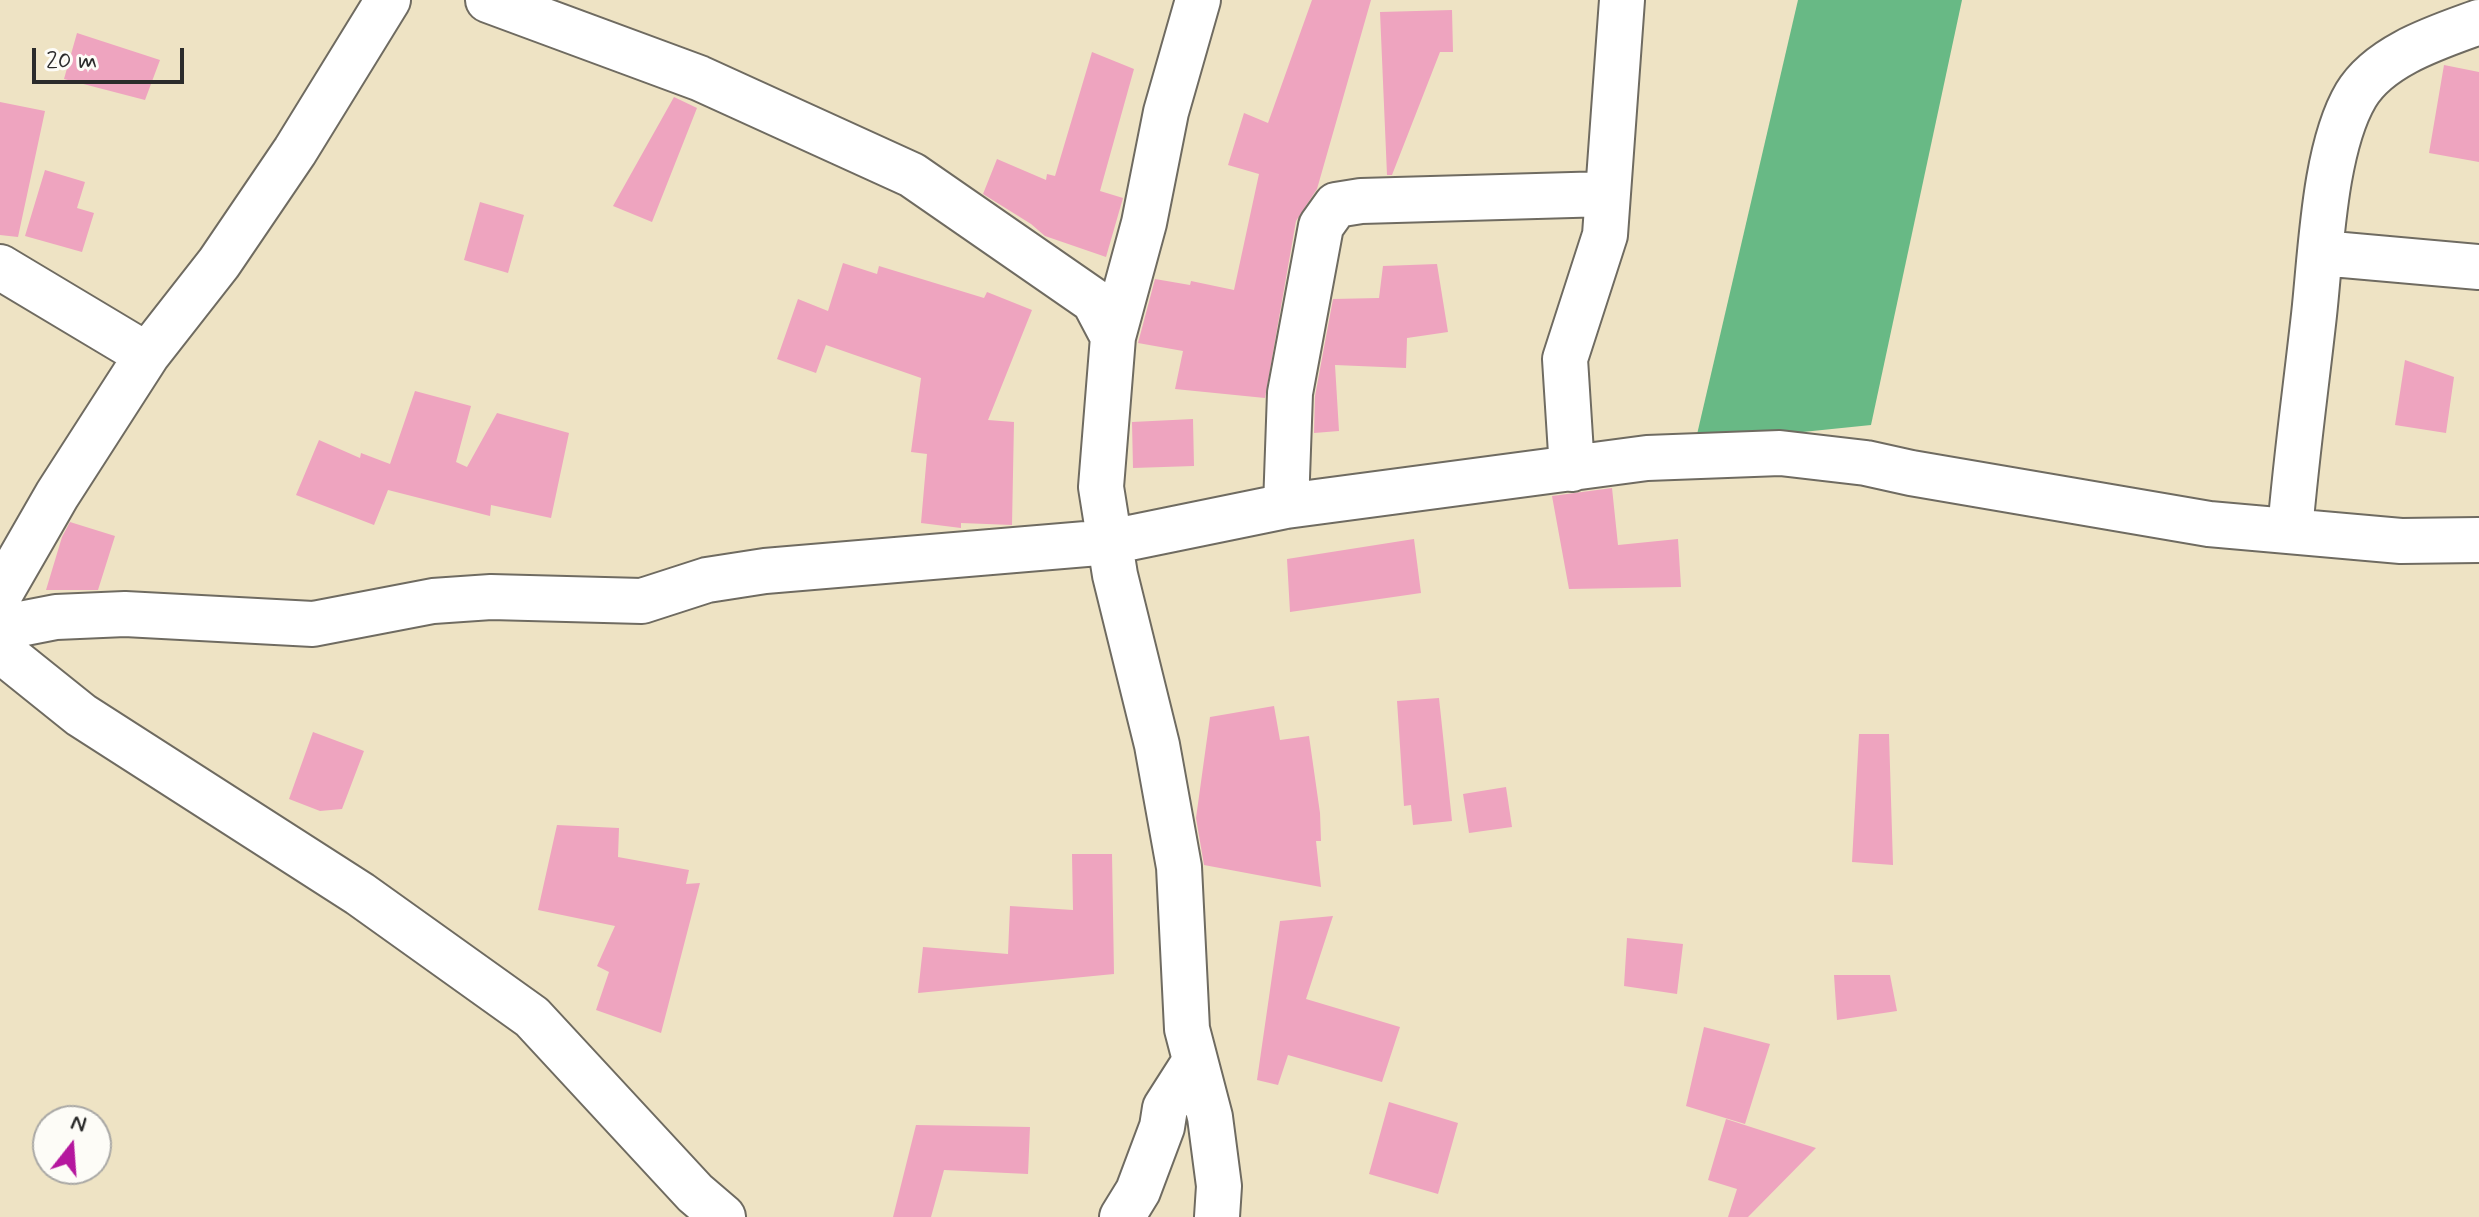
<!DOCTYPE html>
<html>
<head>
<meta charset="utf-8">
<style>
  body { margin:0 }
  #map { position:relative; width:2479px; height:1217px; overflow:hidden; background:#eee3c4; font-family:Mynerve,sans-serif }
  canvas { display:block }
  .north { position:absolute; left:32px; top:1105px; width:80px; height:80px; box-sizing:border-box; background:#fdfcf7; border:2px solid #a9a8a5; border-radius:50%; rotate:17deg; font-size:22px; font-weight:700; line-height:32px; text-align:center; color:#2b2b2b }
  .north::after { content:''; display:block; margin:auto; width:28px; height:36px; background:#b5179e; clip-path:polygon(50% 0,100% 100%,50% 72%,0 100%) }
  .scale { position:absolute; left:32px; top:48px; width:152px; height:36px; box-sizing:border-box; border:4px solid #2b2b2b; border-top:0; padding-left:10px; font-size:24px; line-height:28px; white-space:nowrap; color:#2b2b2b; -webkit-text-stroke:6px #fdfcf7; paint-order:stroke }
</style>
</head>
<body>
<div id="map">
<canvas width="2479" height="1217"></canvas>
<div class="north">N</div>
<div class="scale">20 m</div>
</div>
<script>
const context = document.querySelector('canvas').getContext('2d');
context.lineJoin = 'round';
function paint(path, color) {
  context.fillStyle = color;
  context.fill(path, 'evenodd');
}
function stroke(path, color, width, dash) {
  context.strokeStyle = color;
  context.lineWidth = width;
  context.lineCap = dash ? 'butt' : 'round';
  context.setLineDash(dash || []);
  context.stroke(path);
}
paint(new Path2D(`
  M1798,0H1962L1871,425L1695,443Z`), '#68b985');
paint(new Path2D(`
  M1312,0H1371L1317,189L1296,221L1265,398L1175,389L1183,351L1138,343L1155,279L1190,285L1191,281L1234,290L1259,174L1228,165L1244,113L1268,123Z
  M1452,10L1453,52H1440L1392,175H1387L1380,12Z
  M77,33L160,60L145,100L64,79Z
  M1092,52L1134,69L1100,191L1123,198L1106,257L1045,236L1031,224L983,194L997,159L1046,180L1047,174L1055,176Z
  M2444,65L2479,72V162L2429,153Z
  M674,97L697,108L652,222L613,206Z
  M0,102L45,111L18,237L0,235Z
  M45,170L85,182L77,208L94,213L82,252L25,236Z
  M480,202L524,215L508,273L464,260Z
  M843,263L877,274L879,266L984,298L987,292L1032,310L988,420L1014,422L1012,525L961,523V528L921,523L927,454L911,452L921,378L826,345L816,373L777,359L798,299L828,311Z
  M1437,264L1448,332L1407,338L1406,368L1335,365L1339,431L1314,433L1315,396L1333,299L1379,298L1383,266Z
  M2405,360L2454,377L2446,433L2395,425Z
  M415,391L471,406L456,462L467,467L497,413L569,433L551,518L491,505L490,516L388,490L374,525L296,495L319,440L360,458L361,453L390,464Z
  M1193,419L1194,466L1133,468L1132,422Z
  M1612,488L1618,545L1678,539L1681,587L1569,589L1552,496Z
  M70,522L115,536L98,590H46L62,537Z
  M1414,539L1421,593L1290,612L1287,559Z
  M1439,698L1452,821L1413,825L1411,805L1404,806L1397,701Z
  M1274,706L1280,740L1309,736L1320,813L1321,841H1316L1321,887L1204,865L1196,818L1210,717Z
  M313,732L364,751L342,809L320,811L289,799Z
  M1859,734H1889L1893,865L1852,862Z
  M1506,787L1512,827L1469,833L1463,794Z
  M557,825L619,828L618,857L689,870L686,884L700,883L661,1033L596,1010L609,972L597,966L615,926L538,910Z
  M1072,854H1112L1114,974L918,993L923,947L1008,954L1010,906L1073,910Z
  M1333,916L1306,999L1400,1027L1382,1082L1288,1055L1278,1085L1257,1080L1280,921Z
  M1627,938L1683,944L1677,994L1624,986Z
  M1834,975H1890L1897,1011L1837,1020Z
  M1704,1027L1770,1044L1745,1124L1686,1106Z
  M1389,1102L1458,1123L1438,1194L1369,1174Z
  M1726,1119L1816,1148L1748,1217H1728L1737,1189L1708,1180Z
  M916,1125L1030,1127L1028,1174L944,1170L931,1217H893Z`), '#eea4bf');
const street = new Path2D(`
  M488,0L699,78L912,175L1094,301L1113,337
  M1198,0L1166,112L1144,223L1113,337L1101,487L1115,575L1157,745L1179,867L1187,1029L1210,1117L1219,1186L1217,1217
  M2321,253L2479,267
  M0,267L147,355
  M1572,469L1565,359L1605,235L1622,0
  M1286,506L1290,393L1321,226L1336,205L1361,201L1607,194
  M2290,531C2296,459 2306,387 2314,315C2321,252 2324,149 2356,95C2380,55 2438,37 2479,22
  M0,594L57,495L147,355L219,263L295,151L388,0
  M0,628L56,617L125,614L313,624L433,601L491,597L642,601L707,580L765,571L1110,542L1286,506L1647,458L1780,453L1866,463L1911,473L2209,524L2401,541L2479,540
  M0,650L81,715L360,894L532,1017L695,1193L723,1217
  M1122,1217L1138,1191L1162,1127L1165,1108L1195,1061`);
stroke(street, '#6f6b61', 48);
stroke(street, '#fff', 44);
</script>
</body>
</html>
